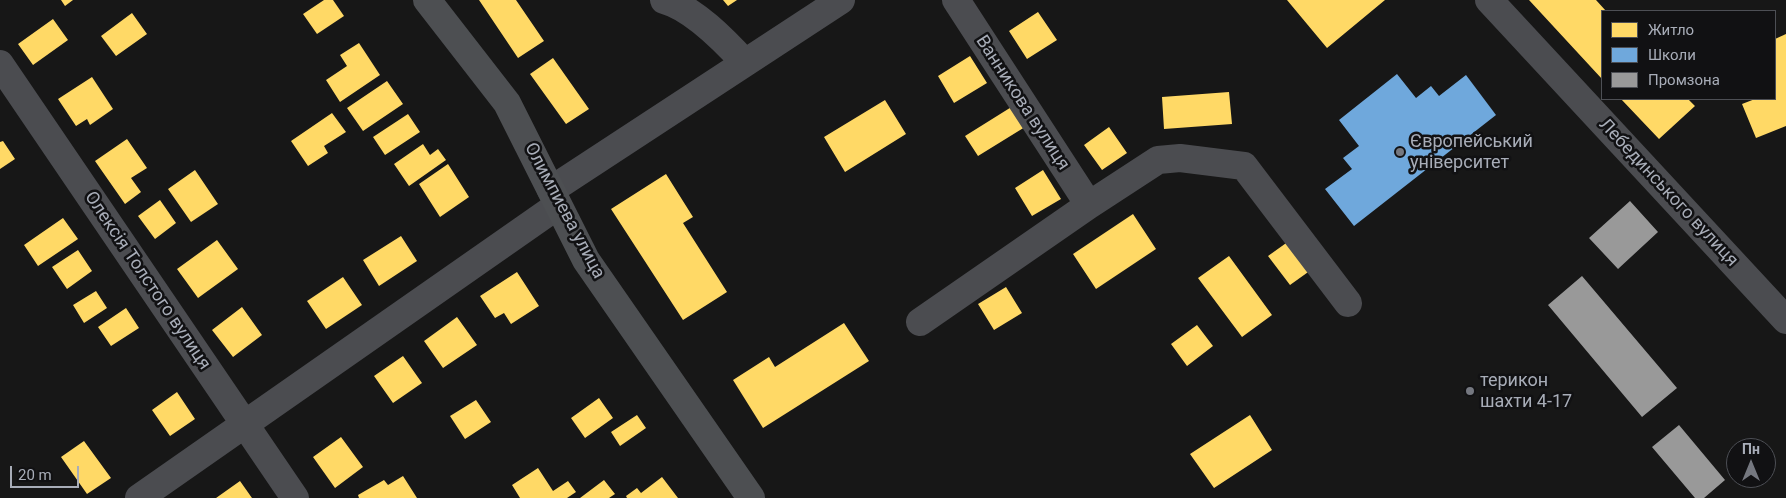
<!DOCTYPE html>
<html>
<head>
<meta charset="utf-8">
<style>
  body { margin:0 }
  #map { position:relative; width:1786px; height:498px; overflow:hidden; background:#171717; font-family:Roboto,sans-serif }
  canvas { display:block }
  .legend { position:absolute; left:1601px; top:10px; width:175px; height:90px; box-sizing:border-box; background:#111113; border:1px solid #4d4f55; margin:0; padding:6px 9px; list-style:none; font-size:15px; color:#a8adb8 }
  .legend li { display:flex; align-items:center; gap:10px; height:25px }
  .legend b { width:25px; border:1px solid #4d4f55 }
  .north { position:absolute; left:1726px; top:438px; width:50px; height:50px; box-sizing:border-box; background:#111113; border:1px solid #4d4f55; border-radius:50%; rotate:0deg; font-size:14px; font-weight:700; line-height:20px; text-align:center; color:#a8adb8 }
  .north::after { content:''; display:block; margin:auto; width:18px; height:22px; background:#757880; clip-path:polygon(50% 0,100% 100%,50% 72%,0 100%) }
  .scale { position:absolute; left:10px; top:466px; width:69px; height:22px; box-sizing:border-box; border:2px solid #a8adb8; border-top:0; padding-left:6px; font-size:15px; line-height:18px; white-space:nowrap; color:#a8adb8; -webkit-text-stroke:4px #111113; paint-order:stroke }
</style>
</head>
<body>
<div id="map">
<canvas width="1786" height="498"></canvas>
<ul class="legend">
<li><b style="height:14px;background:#ffd966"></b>Житло</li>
<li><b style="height:14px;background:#6fa8dc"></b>Школи</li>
<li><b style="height:14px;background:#999"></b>Промзона</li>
</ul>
<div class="north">Пн</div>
<div class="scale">20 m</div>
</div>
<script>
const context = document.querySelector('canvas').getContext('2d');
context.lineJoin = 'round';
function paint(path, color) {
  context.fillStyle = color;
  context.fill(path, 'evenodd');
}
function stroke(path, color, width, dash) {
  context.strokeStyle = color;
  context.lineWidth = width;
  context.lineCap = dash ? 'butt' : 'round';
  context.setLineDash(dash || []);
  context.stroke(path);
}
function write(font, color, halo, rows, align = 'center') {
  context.font = font + ' Roboto,sans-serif';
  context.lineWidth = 5;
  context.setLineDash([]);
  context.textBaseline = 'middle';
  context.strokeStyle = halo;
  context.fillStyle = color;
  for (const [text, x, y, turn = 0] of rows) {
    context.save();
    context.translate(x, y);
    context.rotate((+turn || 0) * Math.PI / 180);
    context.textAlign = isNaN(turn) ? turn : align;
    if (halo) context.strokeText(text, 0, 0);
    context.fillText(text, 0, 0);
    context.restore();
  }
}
paint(new Path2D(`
  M61,0H73L65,6Z
  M324,0H333L344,16L317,34L303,14Z
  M479,0H516L544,41L518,58Z
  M723,0H737L728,6Z
  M1287,0H1385L1327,48Z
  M1529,0H1596L1606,11H1602V79Z
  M1038,12L1057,40L1027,59L1009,31Z
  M132,13L147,34L116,56L101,36Z
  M53,19L68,40L33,65L18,44Z
  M1786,34V126L1756,138L1742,104L1755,99H1775V39Z
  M359,43L380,75L340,102L326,80L347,66L340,55Z
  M970,56L987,83L954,103L938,76Z
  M553,58L589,109L566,124L530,74Z
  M92,77L113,109L90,125L87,119L76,126L58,99Z
  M387,81L403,104L363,131L347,108Z
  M1229,92L1232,124L1164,129L1162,97Z
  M1621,99H1688L1695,106L1659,139Z
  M885,100L906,134L845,172L824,137Z
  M1013,106L1025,127L978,156L965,136Z
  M332,113L346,132L324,146L328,153L308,166L291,141Z
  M408,114L420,132L385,155L373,137Z
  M1109,127L1127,153L1102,170L1084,145Z
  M127,139L147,168L131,178L141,192L125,204L95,161Z
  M3,141L15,159L0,169V142Z
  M423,144L430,155L438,149L446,160L409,186L394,164Z
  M448,164L469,197L440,217L419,184Z
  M195,170L218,204L191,222L168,189Z
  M1043,170L1061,199L1032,216L1015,188Z
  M666,174L693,217L683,223L727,292L683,320L611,209Z
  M160,200L176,223L155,239L138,216Z
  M1133,214L1156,249L1096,289L1073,254Z
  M63,218L78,239L38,266L24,245Z
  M401,236L417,261L379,286L363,260Z
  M217,240L238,269L198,298L177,269Z
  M1289,241L1311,270L1290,285L1268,256Z
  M78,250L92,271L67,289L52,267Z
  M1229,256L1272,315L1242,337L1198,278Z
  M517,272L539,306L511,324L504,313L495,318L480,296Z
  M343,277L362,305L326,329L307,301Z
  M1006,287L1022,313L994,330L978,304Z
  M96,291L107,308L84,323L73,305Z
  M242,307L262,335L233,357L212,330Z
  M126,308L139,328L111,346L98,327Z
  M457,317L477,345L443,368L424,341Z
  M844,323L869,361L763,428L733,380L769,357L775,367Z
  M1197,325L1213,346L1187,366L1171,344Z
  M403,356L422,383L393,403L374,376Z
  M177,392L195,419L170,436L152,410Z
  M599,398L613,418L585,438L571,418Z
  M476,400L491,422L465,439L450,416Z
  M637,415L646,428L620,446L611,432Z
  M1250,415L1272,450L1214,488L1190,454Z
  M341,437L363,467L335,488L313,457Z
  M84,441L111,478L87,494L61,457Z
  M538,468L553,491L568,481L576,492L567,498H520L512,485Z
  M403,476L417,498H359L358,495L384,480L388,485Z
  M662,477L678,498H627L626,496L637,488L641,493Z
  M604,480L615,494L609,498H580Z
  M240,481L252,498H216Z`), '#ffd966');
paint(new Path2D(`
  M1397,74L1416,98L1431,86L1439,96L1466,75L1496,115L1354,226L1325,189L1352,169L1343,158L1359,146L1339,120Z`), '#6fa8dc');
paint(new Path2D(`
  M1630,201L1658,232L1618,269L1589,238Z
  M1582,276L1677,388L1642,417L1548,305Z
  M1679,425L1725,480L1704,498H1695L1652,447Z`), '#999');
stroke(new Path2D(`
  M664,0C693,8 725,41 745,63
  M956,0L1089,205L1158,160L1180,158L1244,166L1348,303
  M1489,0L1786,320
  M0,64L295,498
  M551,190L841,0
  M920,322L1089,205
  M139,498L557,206`), '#4b4c50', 28);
stroke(new Path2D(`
  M427,0L507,103L586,260L751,498`), '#4d4f52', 28);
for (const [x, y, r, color] of [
  [1400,152,5,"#757880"],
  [1470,391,5,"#757880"]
]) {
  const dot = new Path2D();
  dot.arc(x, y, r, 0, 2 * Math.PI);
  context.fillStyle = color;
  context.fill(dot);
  stroke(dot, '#111113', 2);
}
write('18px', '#a8adb8', '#111113', [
  ["Ванникова вулиця",1022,103,57],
  ["Лебединського вулиця",1668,193,47],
  ["Олимпиева улица",564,211,62],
  ["Олексія Толстого вулиця",147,281,56]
]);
write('18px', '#a8adb8', '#111113', [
  ["Європейський",1410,142],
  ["університет",1410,163],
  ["терикон",1480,381],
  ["шахти 4-17",1480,402]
], 'left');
</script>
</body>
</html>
